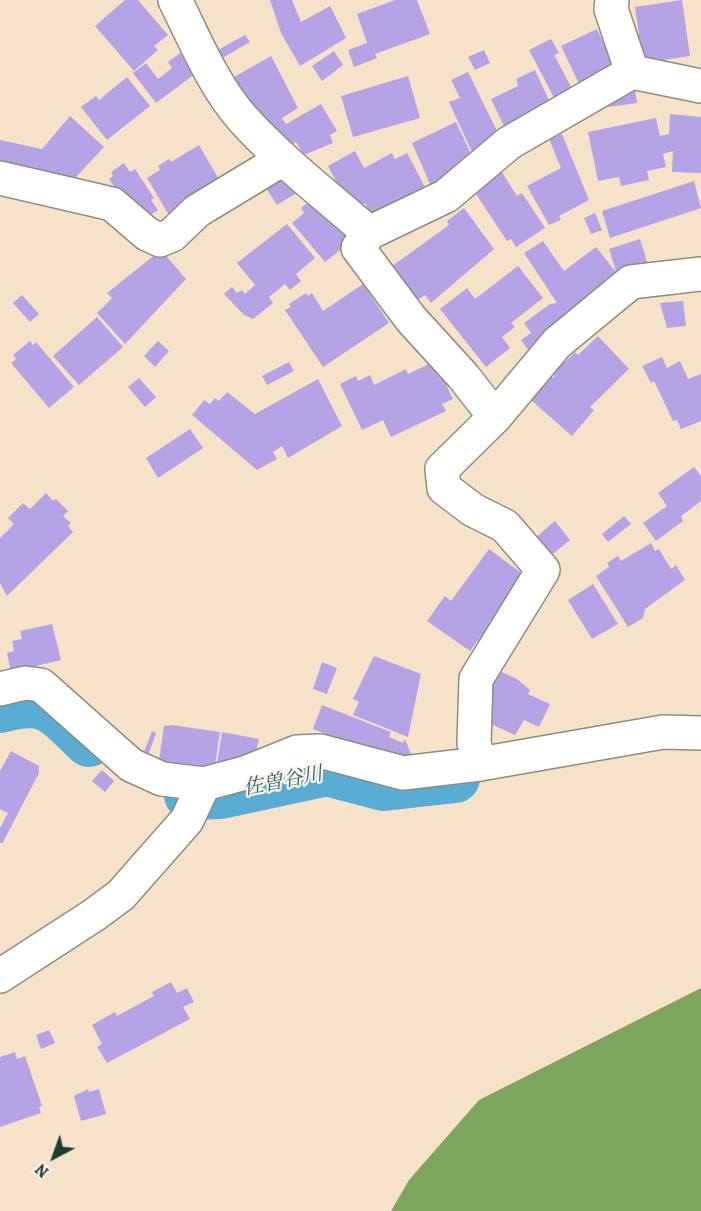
<!DOCTYPE html>
<html>
<head>
<meta charset="utf-8">
<style>
  body { margin:0 }
  #map { position:relative; width:701px; height:1211px; overflow:hidden; background:#f5e2c8; font-family:Alegreya,serif }
  canvas { display:block }
  .north { position:absolute; left:24px; top:1127px; width:60px; height:60px; -webkit-text-stroke:4px #fbf7ec; paint-order:stroke; rotate:221deg; font-size:16px; font-weight:700; line-height:24px; text-align:center; color:#1f3d34 }
  .north::after { content:''; display:block; margin:auto; width:21px; height:27px; background:#1f3d34; clip-path:polygon(50% 0,100% 100%,50% 72%,0 100%) }
</style>
</head>
<body>
<div id="map">
<canvas width="701" height="1211"></canvas>
<div class="north">N</div>
</div>
<script>
const context = document.querySelector('canvas').getContext('2d');
context.lineJoin = 'round';
function paint(path, color) {
  context.fillStyle = color;
  context.fill(path, 'evenodd');
}
function stroke(path, color, width, dash) {
  context.strokeStyle = color;
  context.lineWidth = width;
  context.lineCap = dash ? 'butt' : 'round';
  context.setLineDash(dash || []);
  context.stroke(path);
}
function write(font, color, halo, rows, align = 'center') {
  context.font = font + ' Alegreya,"Noto Serif JP",serif';
  context.lineWidth = 4.5;
  context.setLineDash([]);
  context.textBaseline = 'middle';
  context.strokeStyle = halo;
  context.fillStyle = color;
  for (const [text, x, y, turn = 0] of rows) {
    context.save();
    context.translate(x, y);
    context.rotate((+turn || 0) * Math.PI / 180);
    context.textAlign = isNaN(turn) ? turn : align;
    if (halo) context.strokeText(text, 0, 0);
    context.fillText(text, 0, 0);
    context.restore();
  }
}
paint(new Path2D(`
  M701,988V1211H391L409,1180L479,1100Z`), '#7da75f');
stroke(new Path2D(`
  M0,708C50,695 55,710 89,742
  M189,795L220,794L327,771L384,786L455,778`), '#59add5', 50);
paint(new Path2D(`
  M125,0H138L168,35L154,46L158,50L134,71L95,26Z
  M270,0H292L301,22L330,6L346,38L300,66L281,33Z
  M395,0H417L430,34L375,54L377,58L354,67L348,50L367,43L357,14Z
  M682,0L690,56L643,63L633,35L639,34L635,7Z
  M597,29L618,73L582,90L561,46Z
  M245,35L250,42L219,60L214,52Z
  M551,39L559,53L554,55L576,96L558,105L529,50Z
  M484,50L490,63L475,70L468,57Z
  M334,51L343,65L322,81L312,66Z
  M180,53L195,74L156,103L133,73L146,63L158,79L172,68L168,62Z
  M271,56L298,108L282,118L286,124L321,104L337,131L330,135L333,143L304,155L296,142L286,149L272,125L264,129L234,77Z
  M535,70L553,109L506,130L491,99L518,86L516,79Z
  M468,72L501,139L472,152L449,102L460,98L451,80Z
  M408,76L420,118L353,137L341,96Z
  M127,77L150,106L107,140L81,107L96,96L99,100Z
  M635,90L637,103L601,108L600,95Z
  M670,114L701,117V173L672,172L673,151L663,154L666,167L647,171L649,180L621,186L619,177L598,181L588,132L656,118L660,136L669,134Z
  M70,116L104,147L76,177L36,175L0,166V140L42,149Z
  M456,122L474,160L433,191L412,143Z
  M562,134L589,200L559,216L561,220L549,225L527,186L561,168L549,139Z
  M199,145L220,181L170,217L147,178L160,170L158,166L169,159L171,162Z
  M355,151L364,168L392,153L395,159L407,153L426,189L372,218L365,203L351,210L328,166Z
  M124,163L130,172L135,169L154,198L151,200L158,210L144,219L132,213L109,179L113,176L111,172Z
  M498,166L517,196L522,193L545,228L516,247L511,239L507,241L470,185Z
  M288,173L310,185L277,205L266,188Z
  M694,181L701,208L610,238L602,211Z
  M317,194L353,240L325,262L292,223L304,213L301,208Z
  M464,208L494,249L431,303L425,295L412,303L388,269L449,225L447,221Z
  M595,213L602,230L591,234L584,218Z
  M287,224L315,258L296,274L301,281L290,290L285,284L269,297L273,303L253,319L244,315L224,294L232,287L237,293L242,290L245,294L255,285L237,263Z
  M640,239L650,271L529,351L521,340L531,333L524,323L550,304L557,303L524,253L543,241L564,271L596,247L616,272L609,249Z
  M161,250L186,279L125,344L97,313L112,298L107,293Z
  M518,266L543,298L511,323L515,327L502,337L510,348L486,367L440,309L467,288L475,299Z
  M363,284L389,323L323,367L285,310L291,307L289,304L306,293L308,296L312,293L323,311Z
  M22,295L39,314L30,322L13,303Z
  M683,301L686,326L667,328L660,303Z
  M97,317L123,347L79,385L53,356Z
  M598,336L629,369L590,407L594,410L572,436L524,394L544,371L553,378L555,376L550,372L563,359L565,362L575,352L578,355Z
  M30,341L33,345L36,342L74,387L49,408L11,363L16,359L13,355Z
  M158,341L169,351L155,367L144,356Z
  M662,357L667,368L680,361L688,379L701,374V421L681,429L677,420L673,421L654,381L651,383L642,366Z
  M435,361L453,399L442,404L446,411L391,437L383,420L362,430L340,384L356,376L358,381L370,375L374,385L406,369L408,374Z
  M289,362L294,371L267,385L262,376Z
  M139,378L156,397L145,407L128,387Z
  M318,379L342,426L288,458L282,446L273,452L277,459L257,470L192,415L204,400L210,404L215,398L219,401L227,392L255,414Z
  M190,429L203,448L158,478L146,458Z
  M694,467L701,476V501L681,516L683,521L656,541L643,523L667,506L658,493Z
  M46,493L53,501L56,499L68,511L63,516L71,523L68,526L73,532L7,596L0,583V538L14,524L8,518L23,503L30,509Z
  M624,516L631,524L608,542L602,534Z
  M555,521L570,540L549,557L534,539Z
  M651,543L655,551L659,549L671,569L676,565L685,580L645,609L643,618L628,627L596,576L609,567L607,563L618,556L621,561Z
  M489,549L524,575L489,623L493,626L481,643L478,640L470,651L427,621L445,596L451,601Z
  M593,584L618,624L592,639L568,600Z
  M52,624L61,660L11,672L7,653L14,651L12,641L22,639L20,631Z
  M374,656L421,674L408,737L353,715L359,702L353,699Z
  M322,662L337,668L327,694L313,689Z
  M497,670L517,679L530,690L528,694L550,704L539,727L524,720L515,735L484,721L482,703Z
  M322,705L391,732L389,737L403,743L405,739L414,762H396L313,729Z
  M172,725L220,732L214,772L158,767L164,726Z
  M152,731L156,733L149,753L144,752Z
  M222,732L259,739L254,760L216,769Z
  M11,751L39,766V773L2,844L0,842V828L8,813L0,809V771Z
  M102,770L114,781L105,792L92,781Z
  M171,982L177,993L187,988L194,1002L183,1007L190,1019L107,1063L97,1047L102,1044L92,1025L115,1012L117,1016L154,996L152,992Z
  M49,1030L55,1043L41,1049L36,1035Z
  M15,1052L17,1059L25,1056L42,1106L39,1107L41,1113L0,1127V1057Z
  M88,1089L89,1092L99,1089L106,1114L81,1121L74,1096Z`), '#b5a4e5');
const minor = new Path2D(`
  M175,0C195,40 213,85 243,119C281,161 327,196 369,233
  M612,0L611,9L632,72
  M701,86L632,72L509,143L446,196L369,233L358,248L411,319L463,376L495,417L442,469L444,488L473,510L505,526L543,570L476,679L474,743L480,764L663,732L701,733
  M0,178L112,204L147,234L160,240L172,235L197,211L283,159
  M495,417L557,343L631,282L701,274
  M0,689L25,683L41,685L131,765L162,779L204,784L245,773L297,752L320,751L403,773L480,764
  M0,976L94,915L121,895L187,820L204,784`);
stroke(minor, '#8a907e', 36);
stroke(minor, '#fff', 33);
write('italic 20px', '#305f64', '#fbf7ec', [
  ["佐曽谷川",283,782,-11]
]);
</script>
</body>
</html>
